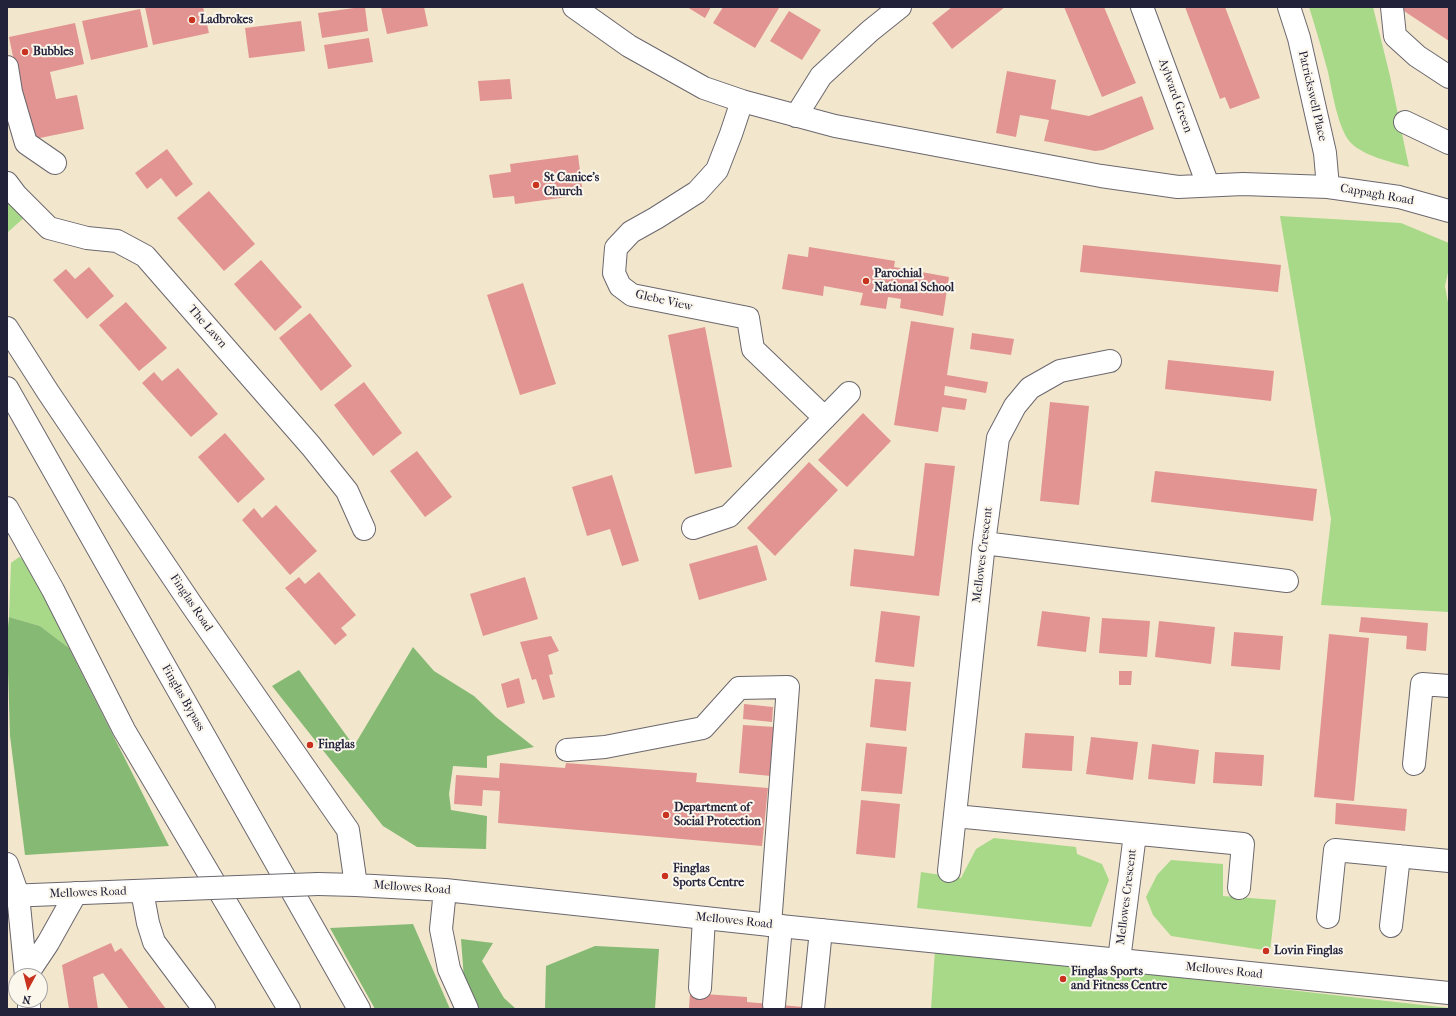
<!DOCTYPE html>
<html>
<head>
<meta charset="utf-8">
<style>
  body { margin:0 }
  #map { position:relative; width:1456px; height:1016px; overflow:hidden; background:#f2e7cc; font-family:"IM FELL French Canon",serif }
  canvas { display:block }
  .frame { position:absolute; inset:0; border:8px solid #22223b; pointer-events:none }
  .north { position:absolute; left:8px; top:968px; width:40px; height:40px; box-sizing:border-box; background:#fbf7ec; border:1px solid #a4a2a5; border-radius:50%; rotate:187deg; font-size:11px; font-weight:700; line-height:16px; text-align:center; color:#22223b }
  .north::after { content:''; display:block; margin:auto; width:14px; height:18px; background:#c8321e; clip-path:polygon(50% 0,100% 100%,50% 72%,0 100%) }
</style>
</head>
<body>
<div id="map">
<canvas width="1456" height="1016"></canvas>
<div class="frame"></div>
<div class="north">N</div>
</div>
<script>
const context = document.querySelector('canvas').getContext('2d');
context.lineJoin = 'round';
function paint(path, color) {
  context.fillStyle = color;
  context.fill(path, 'evenodd');
}
function stroke(path, color, width, dash) {
  context.strokeStyle = color;
  context.lineWidth = width;
  context.lineCap = dash ? 'butt' : 'round';
  context.setLineDash(dash || []);
  context.stroke(path);
}
function write(font, color, halo, rows, align = 'center') {
  context.font = font + ' "IM FELL French Canon",serif';
  context.lineWidth = 4;
  context.setLineDash([]);
  context.textBaseline = 'middle';
  context.strokeStyle = halo;
  context.fillStyle = color;
  for (const [text, x, y, turn = 0] of rows) {
    context.save();
    context.translate(x, y);
    context.rotate((+turn || 0) * Math.PI / 180);
    context.textAlign = isNaN(turn) ? turn : align;
    if (halo) context.strokeText(text, 0, 0);
    context.fillText(text, 0, 0);
    context.restore();
  }
}
paint(new Path2D(`
  M1309,7H1373L1390,76L1409,167C1391,162 1363,156 1350,142C1338,128 1332,91 1328,72C1322,50 1316,29 1309,7Z
  M7,198L27,215L7,233Z
  M1280,216L1401,223L1449,243V268L1445,286L1449,308V612L1321,605L1331,519Z
  M19,557L28,562L69,648L40,626L9,617L11,563Z
  M994,838L1076,847L1077,854L1102,864L1109,880L1091,927L917,908L921,872L961,878L976,849Z
  M1171,860L1223,864V896L1276,900L1270,951L1171,936L1153,915L1146,897L1157,875Z
  M935,950L1449,1008V1009H931Z`), '#a7d988');
paint(new Path2D(`
  M9,617L40,626L69,648L169,846L25,855L10,736L7,637Z
  M413,647L434,671L474,696L496,717L534,747L487,756V768L453,766L449,794L451,810L487,816L486,849L417,847L383,826L272,686L299,670L354,746Z
  M413,924L450,1009H375L330,928Z
  M461,939L493,943L482,961L504,998L516,1009H479L464,979Z
  M595,946L659,949L655,1009H545L546,966Z`), '#85b974');
paint(new Path2D(`
  M145,7H203L209,33L153,45Z
  M361,7H365L368,31L322,38L318,13Z
  M381,7H424L428,26L387,34Z
  M687,7H711L705,18Z
  M723,7H777L779,8L755,48L713,23Z
  M952,7H1005L952,49L932,23Z
  M1064,7H1104L1136,83L1102,97Z
  M1185,7H1225L1260,98L1230,109L1225,97L1220,99Z
  M1398,7H1449V41Z
  M140,9L148,47L91,60L82,21Z
  M789,11L821,30L802,60L770,41Z
  M301,21L305,51L249,58L245,28Z
  M75,23L84,64L50,72L56,99L77,95L84,129L30,140L9,37Z
  M369,38L373,62L328,69L324,45Z
  M1007,71L1056,80L1051,109L1089,116L1142,96L1154,129L1103,150L1095,151L1044,141L1049,120L1020,115L1016,137L996,133Z
  M510,79L512,99L480,101L478,81Z
  M167,149L193,184L176,197L161,178L147,189L135,173Z
  M578,155L583,195L515,204L514,196L493,198L489,175L511,172L510,164Z
  M209,191L255,244L224,271L177,218Z
  M1083,245L1281,265L1278,292L1080,272Z
  M809,247L895,261L894,267L949,277L943,316L900,308L901,299L888,297L886,309L860,305L863,293L824,286L823,296L782,289L788,254L808,257Z
  M261,260L302,307L275,331L234,284Z
  M89,267L114,296L87,319L53,280L66,269L75,279Z
  M523,283L556,384L520,395L487,295Z
  M126,302L167,348L139,371L99,325Z
  M310,313L352,366L321,391L279,338Z
  M911,321L954,328L947,375L988,382L986,393L945,386L944,395L967,399L965,410L942,407L938,432L894,425Z
  M705,327L732,467L695,474L668,335Z
  M972,333L1014,339L1011,355L970,349Z
  M1168,360L1274,371L1271,401L1165,389Z
  M178,368L218,414L191,437L142,383L154,372L162,381Z
  M364,382L402,433L373,456L334,405Z
  M1050,402L1089,406L1079,505L1040,501Z
  M863,413L891,441L847,487L818,460Z
  M225,433L265,479L238,503L198,457Z
  M417,451L452,497L425,517L390,471Z
  M809,462L838,490L775,556L747,528Z
  M925,463L955,466L939,596L850,586L854,549L914,556Z
  M1155,471L1317,489L1313,521L1151,502Z
  M612,475L639,561L622,566L610,529L587,536L572,487Z
  M276,505L317,551L290,575L242,520L254,508L262,518Z
  M757,545L767,580L699,600L689,564Z
  M319,572L356,615L341,628L347,635L335,645L285,588L299,577L305,584Z
  M525,577L538,619L483,636L470,594Z
  M881,611L920,616L914,667L875,662Z
  M1042,611L1090,617L1086,652L1037,646Z
  M1361,617L1428,623L1426,651L1406,649L1407,636L1359,632Z
  M1102,618L1150,621L1147,657L1099,653Z
  M1159,621L1215,627L1211,664L1155,657Z
  M1234,632L1283,636L1280,670L1231,666Z
  M1329,634L1369,638L1354,801L1314,797Z
  M551,636L559,651L548,655L553,674L549,675L555,697L543,700L536,679L532,680L520,642Z
  M1119,671H1132L1131,685H1119Z
  M519,678L525,703L507,708L501,684Z
  M875,679L911,682L906,731L870,727Z
  M744,704L773,707L772,722L743,719Z
  M743,725L775,727L771,776L739,773Z
  M1025,733L1074,736L1072,771L1022,768Z
  M1091,737L1138,742L1133,780L1086,774Z
  M866,743L907,747L902,794L861,791Z
  M1152,744L1199,750L1195,784L1148,779Z
  M1215,752L1264,755L1262,786L1213,783Z
  M500,763L565,768L566,763L697,773L696,782L768,788L762,846L498,823L500,791L483,790L482,806L454,804L456,775L499,778Z
  M861,800L900,804L895,858L856,854Z
  M1336,803L1407,809L1405,831L1335,824Z
  M111,943L115,952L121,948L166,1009H129L103,973L93,977L98,1009H69L62,965Z
  M690,993L747,997V1002L803,1007V1009H689Z`), '#e29492');
const minor = new Path2D(`
  M574,7L629,46L704,88L742,101L835,126L1101,176L1178,187L1243,184L1328,187L1399,197L1449,211
  M1142,7L1208,185
  M1289,7L1299,38L1325,153L1328,187
  M1392,7L1395,36L1417,56L1449,77
  M7,67L11,92L26,143L55,163
  M742,101L731,134L717,170L697,192L656,218L631,232L616,248L614,273L620,286L632,295L748,318L753,349L825,418
  M796,116L821,76L870,31L900,7
  M1405,122L1449,143
  M7,183L16,195L49,228L87,238L117,241L145,256L311,446L347,491L364,529
  M693,528L729,516L849,393
  M984,543L1287,581
  M567,750L605,747L703,728L739,688L788,687L770,925
  M1414,764L1422,684L1449,686
  M955,816L1243,844L1239,888
  M949,871L984,543L998,438L1015,406L1030,388L1060,371L1110,361
  M18,895L26,976
  M1328,917L1335,850L1449,861
  M1391,926L1399,856
  M1119,960L1135,834
  M26,976L48,943L76,893
  M700,988L704,918
  M29,1000V1009
  M774,1005L781,926
  M813,1009L821,930`);
const major = new Path2D(`
  M7,328L48,392L191,604L348,830L356,885
  M7,388L359,1009
  M7,508L53,590L124,730L289,1009
  M7,864L18,895
  M318,884L356,885L445,890L770,925L1449,993
  M445,890L441,929L449,969L467,1009
  M142,891L148,923L154,942L204,1009
  M7,896L185,889`);
stroke(minor, '#6b676e', 24);
stroke(major, '#6b676e', 24);
stroke(minor, '#fff', 22);
stroke(major, '#fff', 22);
const majorBridge = new Path2D(`
  M185,889L318,884`);
stroke(majorBridge, '#6b676e', 24, []);
stroke(majorBridge, '#fff', 22);
for (const [x, y, r, color] of [
  [192,20,4,"#c8321e"],
  [25,52,4,"#c8321e"],
  [536,185,4,"#c8321e"],
  [866,281,4,"#c8321e"],
  [310,745,4,"#c8321e"],
  [666,815,4,"#c8321e"],
  [665,876,4,"#c8321e"],
  [1266,951,4,"#c8321e"],
  [1063,979,4,"#c8321e"]
]) {
  const dot = new Path2D();
  dot.arc(x, y, r, 0, 2 * Math.PI);
  context.fillStyle = color;
  context.fill(dot);
  stroke(dot, '#fbf7ec', 1.5);
}
write('bold 12px', '#22223b', '#fbf7ec', [
  ["Ladbrokes",200,20],
  ["Bubbles",33,52],
  ["St Canice's",544,178],
  ["Church",544,192],
  ["Parochial",874,274],
  ["National School",874,288],
  ["Finglas",318,745],
  ["Department of",674,808],
  ["Social Protection",674,822],
  ["Finglas",673,869],
  ["Sports Centre",673,883],
  ["Lovin Finglas",1274,951],
  ["Finglas Sports",1071,972],
  ["and Fitness Centre",1071,986]
], 'left');
write('12px', '#22223b', '#fbf7ec', [
  ["Aylward Green",1175,96,70],
  ["Patrickswell Place",1312,96,77],
  ["Cappagh Road",1377,195,10],
  ["Glebe View",664,301,13],
  ["The Lawn",207,327,49],
  ["Mellowes Crescent",983,555,-83],
  ["Finglas Road",191,603,56],
  ["Finglas Bypass",183,698,60],
  ["Mellowes Road",412,888,4],
  ["Mellowes Road",88,893,-2],
  ["Mellowes Crescent",1127,897,-83],
  ["Mellowes Road",734,921,6],
  ["Mellowes Road",1224,971,6]
]);
</script>
</body>
</html>
